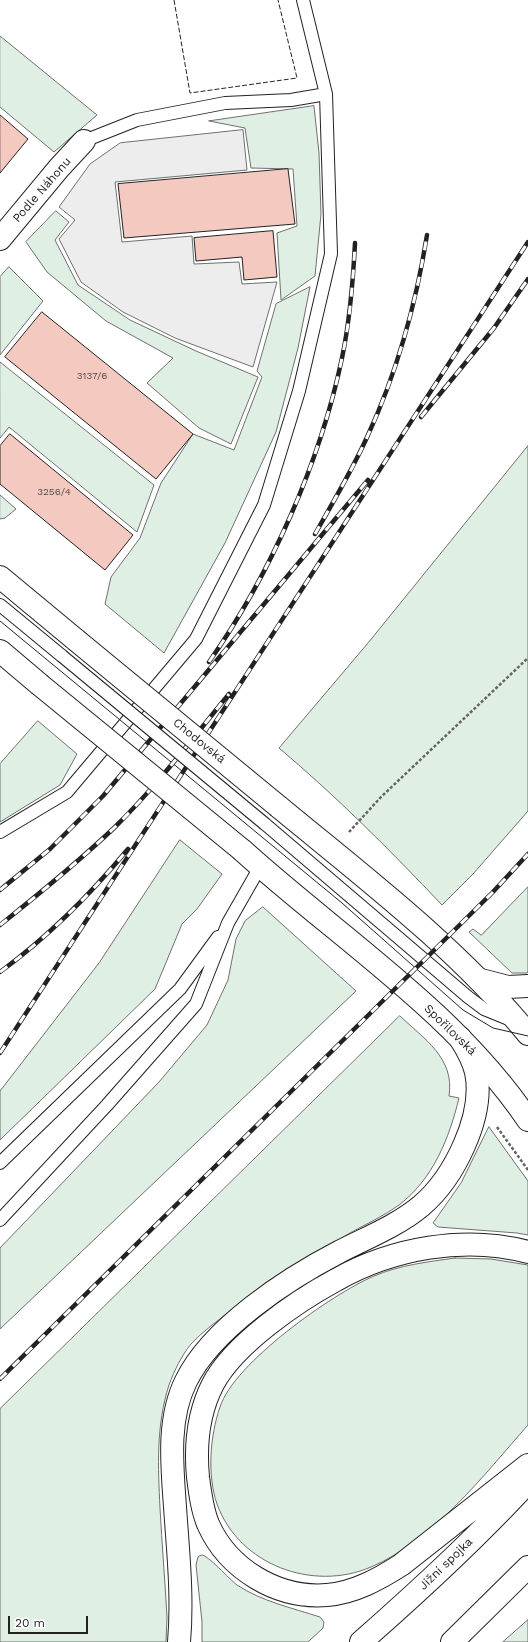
<!DOCTYPE html>
<html>
<head>
<meta charset="utf-8">
<style>
  body { margin:0 }
  #map { position:relative; width:528px; height:1642px; overflow:hidden; background:#fff; font-family:"Work Sans",sans-serif }
  canvas { display:block }
  .scale { position:absolute; left:8px; top:1616px; width:80px; height:18px; box-sizing:border-box; border:2px solid #222; border-top:0; padding-left:5px; font-size:12px; line-height:14px; white-space:nowrap; color:#222; -webkit-text-stroke:3px #fff; paint-order:stroke }
</style>
</head>
<body>
<div id="map">
<canvas width="528" height="1642"></canvas>
<div class="scale">20 m</div>
</div>
<script>
const context = document.querySelector('canvas').getContext('2d');
context.lineJoin = 'round';
function paint(path, color) {
  context.fillStyle = color;
  context.fill(path, 'evenodd');
}
function stroke(path, color, width, dash) {
  context.strokeStyle = color;
  context.lineWidth = width;
  context.lineCap = dash ? 'butt' : 'round';
  context.setLineDash(dash || []);
  context.stroke(path);
}
function write(font, color, halo, rows, align = 'center') {
  context.font = font + ' "Work Sans",sans-serif';
  context.lineWidth = 3;
  context.setLineDash([]);
  context.textBaseline = 'middle';
  context.strokeStyle = halo;
  context.fillStyle = color;
  for (const [text, x, y, turn = 0] of rows) {
    context.save();
    context.translate(x, y);
    context.rotate((+turn || 0) * Math.PI / 180);
    context.textAlign = isNaN(turn) ? turn : align;
    if (halo) context.strokeText(text, 0, 0);
    context.fillText(text, 0, 0);
    context.restore();
  }
}
const green = new Path2D(`
  M0,36L97,115L54,152L0,107Z
  M314,106L319,153L321,214L315,276L281,300L277,233L297,226L293,169L251,168L245,128L209,121Z
  M56,211L69,222L55,240L78,285L130,320L196,351L258,377L231,444L199,428L147,383L173,358L106,321L47,272L26,242Z
  M9,267L43,301L0,355V277Z
  M310,287L298,348L276,432L225,543L164,653L105,604L111,577L140,538L161,483L193,434L234,450L262,377L257,371L276,304Z
  M0,362L154,485L137,532L9,427L0,438Z
  M528,446V811L473,874L442,905C390,850 337,797 279,748L368,643Z
  M0,495L16,509L5,518L0,519Z
  M38,721L77,754L60,785L0,822V764Z
  M180,840L222,874L197,909L182,924L155,989L0,1140V1091L99,963Z
  M528,887V971L527,973H512L469,932L473,929L481,935Z
  M263,907L356,991L0,1329V1248L159,1082L207,1025L228,980L236,939L245,921Z
  M400,1016C424,1039 455,1058 449,1096L459,1098C449,1139 433,1179 399,1205C384,1216 366,1224 350,1233C308,1257 267,1282 229,1312C216,1322 202,1332 191,1344C182,1355 174,1371 169,1385C156,1425 158,1467 160,1508C162,1545 165,1581 167,1617L166,1642H0V1409Z
  M489,1127L528,1181V1235L517,1233L438,1227L433,1223L461,1183Z
  M455,1258L491,1259L528,1265V1425C483,1476 434,1540 371,1567C313,1592 239,1565 217,1504C207,1475 210,1436 220,1407C234,1363 332,1294 374,1276C400,1265 427,1262 455,1258Z
  M202,1555C208,1555 229,1579 237,1585C261,1601 292,1608 320,1617L324,1622L323,1628L308,1642H202V1622L196,1565L198,1557Z
  M528,1620V1642H503Z`);
paint(green, '#e0efe3');
stroke(green, '#6f6f6f', 1);
const parking = new Path2D(`
  M243,130L247,170L115,182L122,242L192,236L194,264L239,262L242,284L277,282L253,367L175,338L123,312L81,282L59,239L75,220L59,207L90,164L120,143Z`);
paint(parking, '#ededed');
stroke(parking, '#6f6f6f', 1);
const building = new Path2D(`
  M0,115L28,139L0,173Z
  M288,169L295,224L124,238L118,184Z
  M273,231L277,277L244,280L242,257L196,261L194,238Z
  M42,312L193,434L156,479L5,357Z
  M10,434L133,535L105,570L0,484V446Z`);
paint(building, '#f3c9c0');
stroke(building, '#222', 1);
const service = new Path2D(`
  M303,0L326,94
  M0,605L62,656
  M265,824L468,997L484,1009L511,1020
  M0,832L67,792L196,639L264,505L299,391L331,254L326,94L291,100L225,103L137,120L84,141
  M0,1163L180,989L218,937
  M0,1220L107,1105L196,1004L228,923L260,867`);
const minor = new Path2D(`
  M0,239L59,168L84,141`);
const secondary = new Path2D(`
  M0,577L76,640
  M0,651L39,684
  M279,807C365,878 456,947 528,1034
  M242,850C339,938 453,1010 528,1120`);
const trunk = new Path2D(`
  M481,980L508,987L528,986
  M528,1252C465,1235 392,1248 336,1280C297,1301 234,1344 213,1384C198,1413 195,1445 198,1477C200,1493 202,1509 208,1524C228,1569 277,1599 327,1595C354,1593 379,1579 401,1565L528,1465
  M179,1642C183,1597 178,1551 175,1507C172,1465 167,1419 186,1381C212,1328 287,1279 339,1252C366,1238 397,1226 421,1206C454,1178 485,1116 476,1072C473,1059 467,1049 460,1038
  M361,1642C419,1591 476,1539 528,1482
  M452,1642L528,1567`);
stroke(service, '#222', 14);
stroke(minor, '#222', 24);
stroke(secondary, '#222', 24);
stroke(trunk, '#222', 24);
stroke(new Path2D(`
  M349,832L381,797L528,658
  M497,1127L528,1170`), '#646464', 2.5, [3, 2]);
stroke(service, '#fff', 12);
stroke(minor, '#fff', 22);
stroke(secondary, '#fff', 22);
stroke(trunk, '#fff', 22);
stroke(new Path2D(`
  M0,621L342,903L463,1010L493,1028L528,1036`), '#222', 1);
const rail = new Path2D(`
  M421,417L494,328L528,279
  M315,534C333,502 353,469 368,435C397,372 416,304 427,235
  M209,662C270,575 320,463 342,358C350,320 353,282 355,243
  M0,890L50,849L103,796L368,480
  M0,925C39,894 78,862 114,828C156,787 192,739 229,694
  M0,972C49,936 90,895 128,849
  M0,1053L528,242
  M0,1379L492,893L528,854`);
stroke(rail, '#222', 4.5);
stroke(rail, '#fff', 3, [9]);
const serviceBridge = new Path2D(`
  M62,656L265,824`);
const secondaryBridge = new Path2D(`
  M76,640L279,807
  M39,684L242,850`);
stroke(serviceBridge, '#222', 14, []);
stroke(secondaryBridge, '#222', 24, []);
stroke(serviceBridge, '#fff', 12);
stroke(secondaryBridge, '#fff', 22);
stroke(new Path2D(`
  M174,0L190,93L297,78L278,0`), '#222', 1, [5, 2]);
write('10px', '#564c4a', null, [
  ["3137/6",92,376],
  ["3256/4",54,492]
]);
write('12px', '#222', '#fff', [
  ["Podle Náhonu",42,190,-49],
  ["Chodovská",199,741,39],
  ["Spořilovská",450,1030,44],
  ["Jižní spojka",446,1564,-44]
]);
</script>
</body>
</html>
